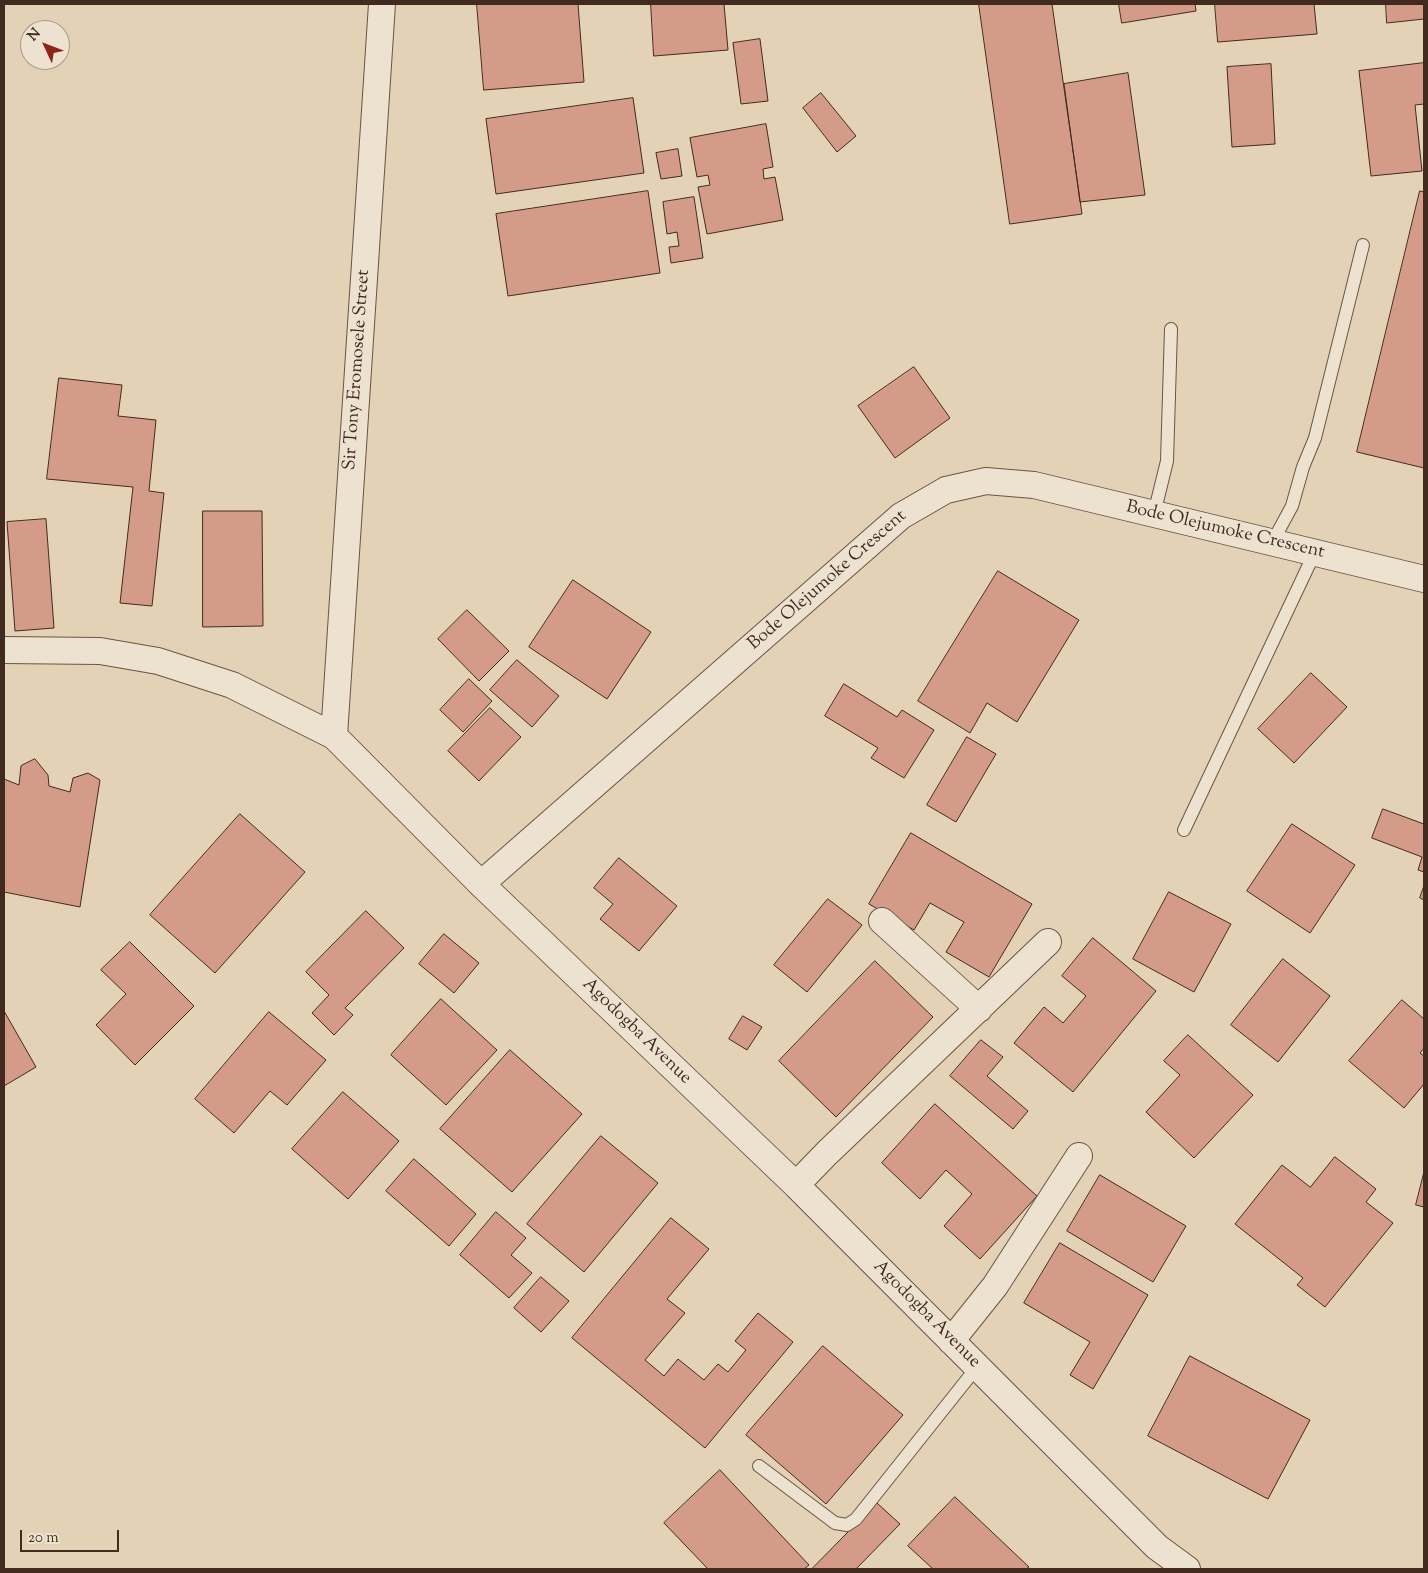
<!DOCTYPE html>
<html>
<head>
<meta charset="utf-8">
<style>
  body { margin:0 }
  #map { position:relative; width:1428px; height:1573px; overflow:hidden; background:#e3d2b6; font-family:"Sorts Mill Goudy",serif }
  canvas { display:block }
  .frame { position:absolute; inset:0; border:5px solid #432a1f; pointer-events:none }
  .north { position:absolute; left:20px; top:20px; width:50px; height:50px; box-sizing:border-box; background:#ede2d0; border:1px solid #a99889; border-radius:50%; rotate:313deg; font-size:14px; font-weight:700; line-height:20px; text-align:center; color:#432a1f }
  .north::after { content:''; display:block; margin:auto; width:18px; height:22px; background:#8f2418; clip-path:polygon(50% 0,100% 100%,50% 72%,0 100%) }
  .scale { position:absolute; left:20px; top:1530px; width:99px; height:22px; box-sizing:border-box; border:2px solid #432a1f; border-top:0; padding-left:6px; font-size:15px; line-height:18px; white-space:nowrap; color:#432a1f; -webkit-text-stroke:4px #ede2d0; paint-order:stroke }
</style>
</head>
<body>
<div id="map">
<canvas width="1428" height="1573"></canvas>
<div class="frame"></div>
<div class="north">N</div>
<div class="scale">20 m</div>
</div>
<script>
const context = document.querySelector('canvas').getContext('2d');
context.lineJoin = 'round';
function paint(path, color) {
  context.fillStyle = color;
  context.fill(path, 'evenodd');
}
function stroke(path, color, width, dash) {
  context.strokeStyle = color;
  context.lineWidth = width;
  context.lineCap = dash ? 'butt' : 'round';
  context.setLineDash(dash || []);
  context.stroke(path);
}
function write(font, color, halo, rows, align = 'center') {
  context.font = font + ' "Sorts Mill Goudy",serif';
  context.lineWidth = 4.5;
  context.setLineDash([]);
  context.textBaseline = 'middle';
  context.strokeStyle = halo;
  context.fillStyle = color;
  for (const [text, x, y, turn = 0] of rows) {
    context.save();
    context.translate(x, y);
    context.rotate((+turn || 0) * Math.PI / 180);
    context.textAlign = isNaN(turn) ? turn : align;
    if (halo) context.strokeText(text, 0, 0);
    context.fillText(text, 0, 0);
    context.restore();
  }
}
const building = new Path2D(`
  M477,4H578L584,82L484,90Z
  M651,4H724L728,50L654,56Z
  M979,4H1052L1082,214L1010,224Z
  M1119,4H1195L1196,11L1122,23Z
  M1215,4H1314L1317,34L1218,42Z
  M1386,4H1424V19L1387,23Z
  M760,39L768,101L741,104L733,43Z
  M1424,63V104L1415,105L1422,171L1371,176L1359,71Z
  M1271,64L1275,144L1232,147L1227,67Z
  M1128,73L1145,195L1080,202L1064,84Z
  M821,93L856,136L837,152L803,108Z
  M633,98L644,173L496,194L486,119Z
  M766,124L773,167L763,169L764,179L775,177L783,220L707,234L698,187L710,185L708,175L697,177L690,138Z
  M678,149L682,176L661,179L656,153Z
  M648,191L660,273L508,296L496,214Z
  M1420,191L1424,192V468L1357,452Z
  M694,197L703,258L671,263L669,247L679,246L677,232L667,234L663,202Z
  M914,367L950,418L895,458L858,406Z
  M59,378L122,385L118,416L156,420L149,491L164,493L152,606L120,603L133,487L47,479Z
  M203,511H262L263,626L203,627Z
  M46,519L54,628L15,631L7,522Z
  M998,571L1079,620L1017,722L987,703L970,733L918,701Z
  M573,580L651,632L607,699L529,647Z
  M467,610L509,651L479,681L438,639Z
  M517,660L559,696L532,727L490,690Z
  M1311,673L1347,707L1294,763L1258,729Z
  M469,679L492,701L463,732L440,710Z
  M844,684L897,717L902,710L934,730L904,778L871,758L878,748L825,716Z
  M490,708L521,737L479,781L448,751Z
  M967,737L996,754L956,822L927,805Z
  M35,759L48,775L49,786L70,792L73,778L88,773L100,780L80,907L4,892V779L19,785L21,766Z
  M1383,809L1424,824V872L1418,870L1422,857L1372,838Z
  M240,814L305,872L215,973L150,915Z
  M1292,824L1355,865L1310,933L1247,891Z
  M911,833L1032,904L989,977L946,952L964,922L930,903L914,930L869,904Z
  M619,858L677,906L639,951L600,919L613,904L594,888Z
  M1424,886V900L1420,898Z
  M1169,892L1231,924L1194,992L1133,959Z
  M828,899L862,925L807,992L774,965Z
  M366,911L404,948L345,1008L353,1015L334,1035L312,1013L329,995L306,972Z
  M444,934L479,963L454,993L419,964Z
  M1093,938L1156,991L1073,1092L1014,1043L1044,1007L1063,1023L1086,996L1062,976Z
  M130,942L194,1006L135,1065L96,1025L126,994L101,970Z
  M1283,959L1330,996L1278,1062L1231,1025Z
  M875,961L933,1017L836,1117L779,1061Z
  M441,999L497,1050L446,1105L391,1055Z
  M1402,1000L1424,1019V1048L1420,1053L1424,1056V1084L1404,1108L1349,1061Z
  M4,1011L36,1067L4,1086Z
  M269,1012L326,1060L287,1105L270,1091L234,1133L195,1099Z
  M743,1016L762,1027L747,1050L729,1039Z
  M1188,1035L1253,1095L1194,1158L1146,1112L1180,1075L1164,1061Z
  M981,1040L1003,1057L987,1076L1028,1111L1013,1129L950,1076Z
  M510,1050L582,1114L512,1192L440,1129Z
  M343,1092L399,1141L348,1199L292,1149Z
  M935,1104L1037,1196L980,1259L944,1226L972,1194L946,1170L920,1199L882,1163Z
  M601,1136L658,1183L584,1272L527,1224Z
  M1335,1157L1376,1189L1366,1202L1393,1223L1325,1307L1297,1285L1303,1278L1235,1224L1282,1165L1310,1187Z
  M414,1159L476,1214L449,1246L386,1191Z
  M1424,1172V1207L1416,1205Z
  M1100,1175L1186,1226L1153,1282L1067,1231Z
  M496,1212L526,1238L511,1255L532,1273L509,1298L460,1255Z
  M671,1218L709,1249L667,1299L685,1313L645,1360L664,1376L678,1359L704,1380L718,1364L728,1372L746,1350L735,1341L758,1313L793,1342L705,1448L572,1338Z
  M1060,1243L1148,1295L1093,1389L1070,1375L1090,1342L1024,1303Z
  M541,1277L569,1301L541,1332L514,1308Z
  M823,1346L903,1415L826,1504L746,1435Z
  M1190,1356L1310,1420L1268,1499L1148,1436Z
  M720,1470L809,1565L804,1569H708L664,1523Z
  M955,1497L1029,1567L1026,1569H933L908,1546Z
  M877,1503L900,1524L856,1569H812Z`);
paint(building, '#d49c88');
stroke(building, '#432a1f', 1);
const lane = new Path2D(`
  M1154,514L1167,461L1171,329
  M1273,541L1292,506L1303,467L1315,438L1363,245
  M1184,830L1315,552
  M759,1466L835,1523L847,1525L856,1519L977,1367`);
const street = new Path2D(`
  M4,650L100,651L158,661L232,685L334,736L481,884L796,1185L1157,1547L1187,1569
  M334,736L382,4
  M481,884L901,516L946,490L986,481L1034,485L1424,579
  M882,921L979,1009
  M796,1185L827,1153L1048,942
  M951,1341L995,1286L1079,1156`);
stroke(lane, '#6b5445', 14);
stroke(street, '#6b5445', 28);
stroke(lane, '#ede2d0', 12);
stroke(street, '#ede2d0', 26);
write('18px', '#432a1f', '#ede2d0', [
  ["Sir Tony Eromosele Street",358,370,-86],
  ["Bode Olejumoke Crescent",1225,531,13],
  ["Bode Olejumoke Crescent",828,581,-41],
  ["Agodogba Avenue",636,1032,44],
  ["Agodogba Avenue",926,1315,45]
]);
</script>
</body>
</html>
